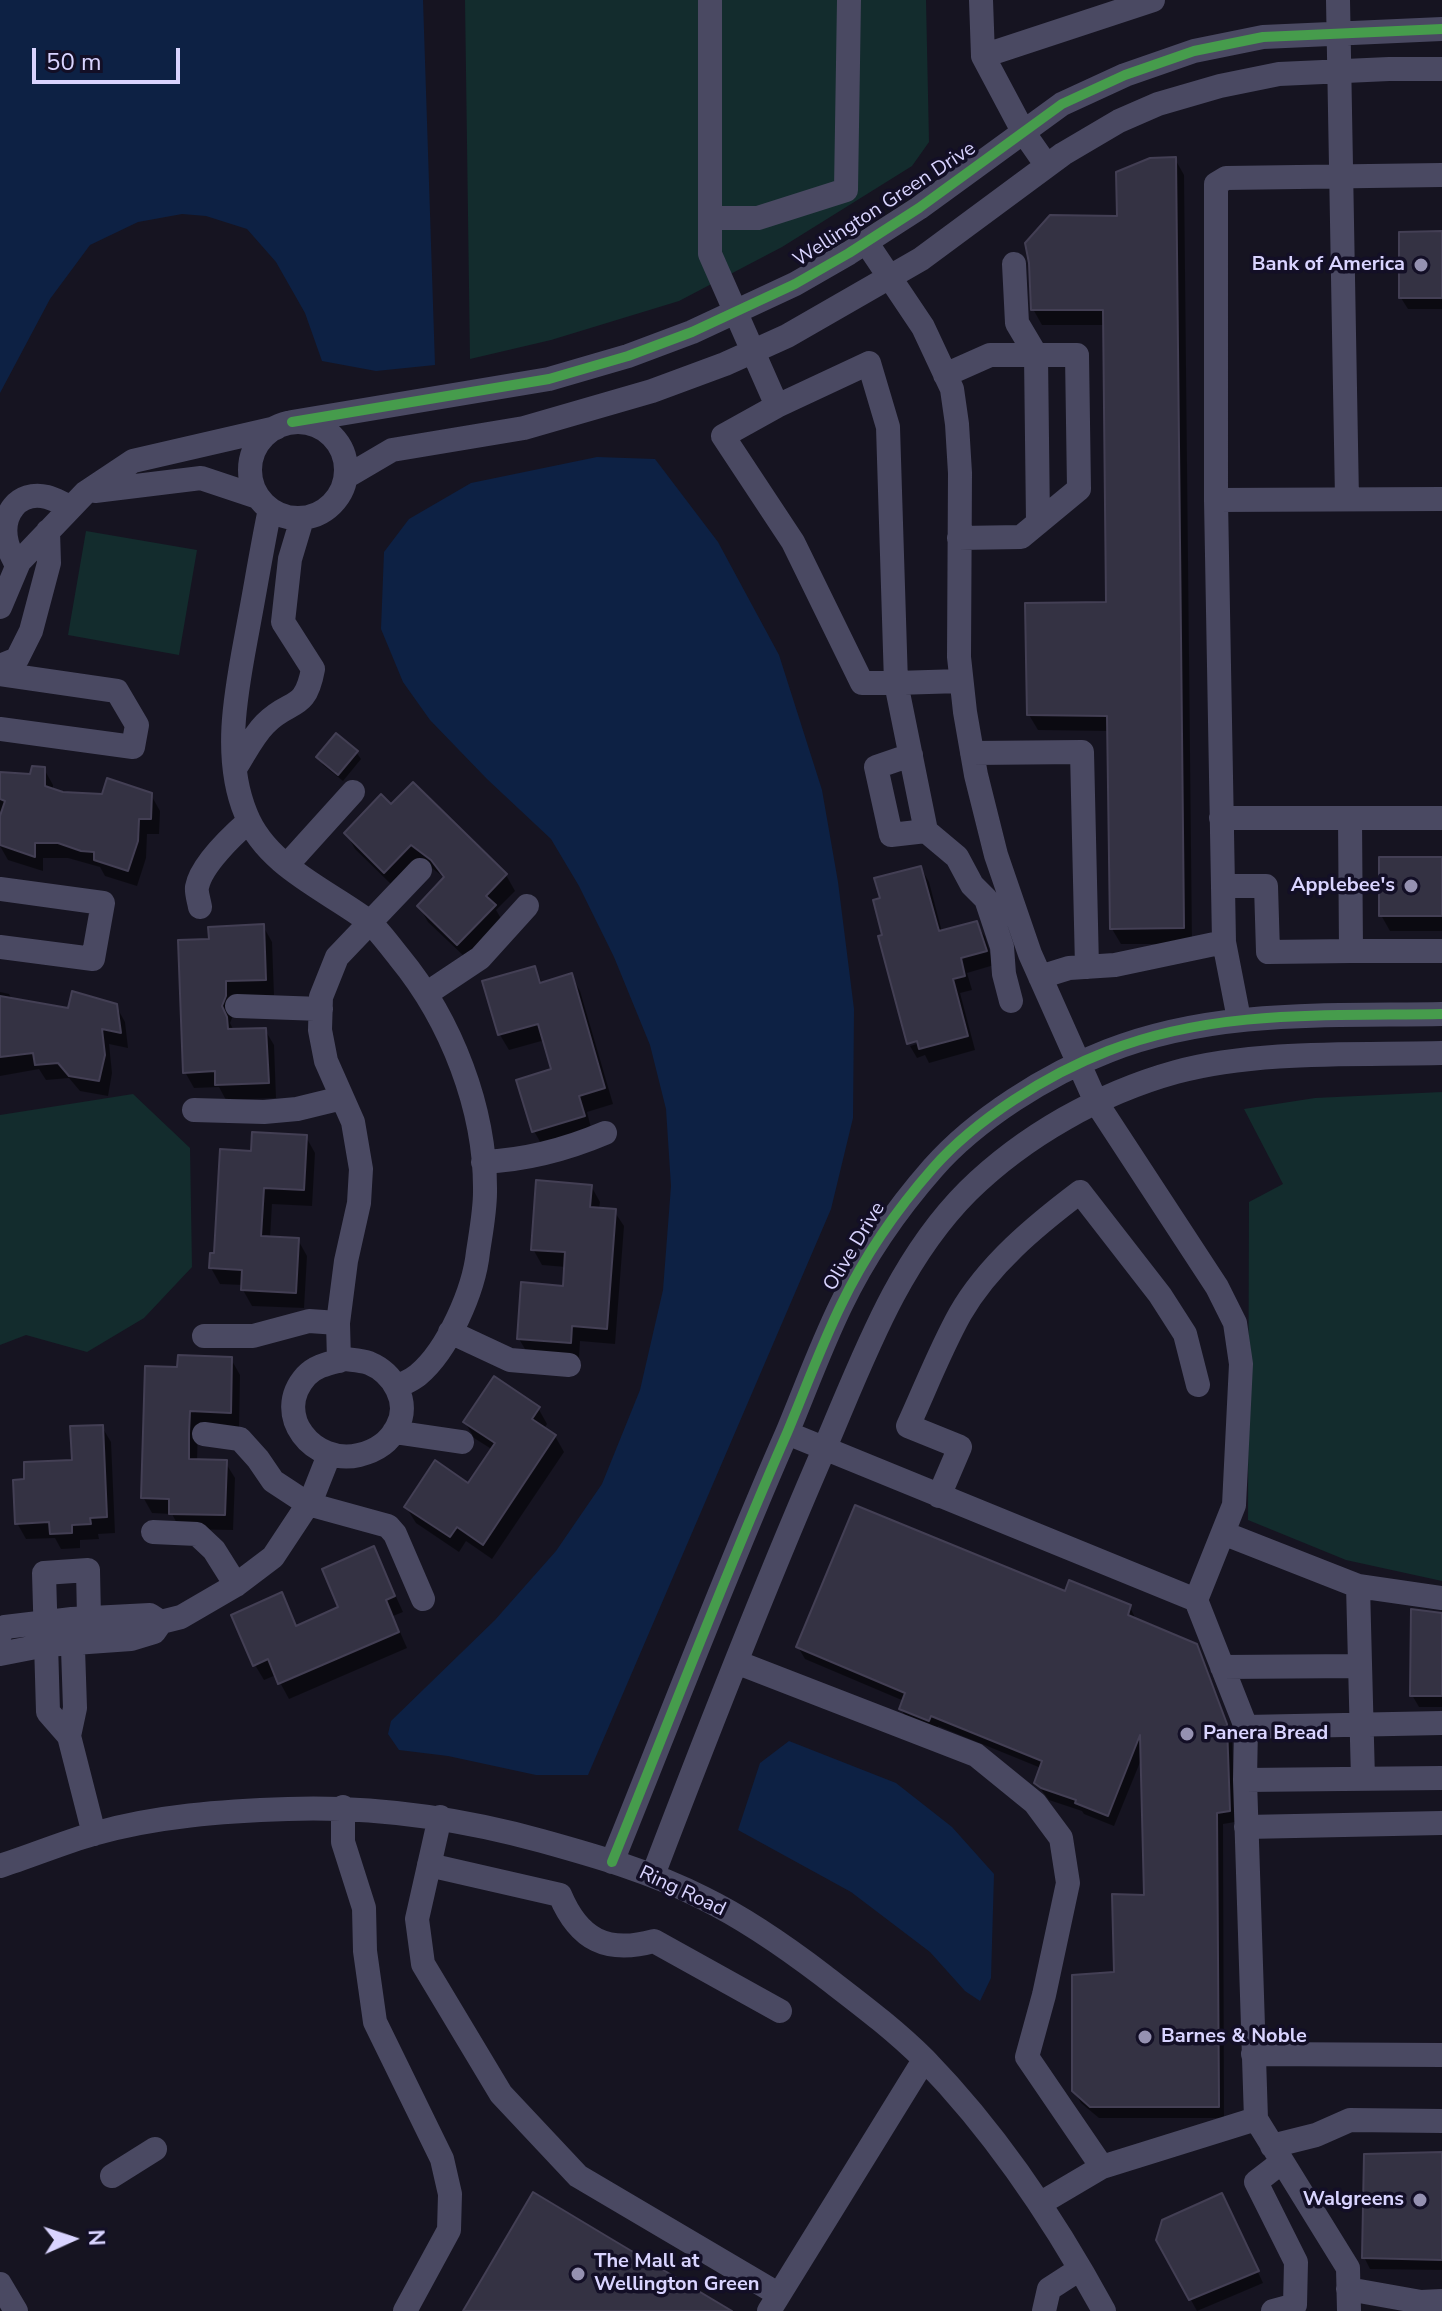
<!DOCTYPE html>
<html>
<head>
<meta charset="utf-8">
<style>
  body { margin:0 }
  #map { position:relative; width:1442px; height:2311px; overflow:hidden; background:#161421; font-family:"Nunito Sans",sans-serif }
  canvas { display:block }
  .north { position:absolute; left:32px; top:2199px; width:80px; height:80px; -webkit-text-stroke:6px #130f26; paint-order:stroke; rotate:87deg; font-size:22px; font-weight:700; line-height:32px; text-align:center; color:#d9d4ff }
  .north::after { content:''; display:block; margin:auto; width:28px; height:36px; background:#d9d4ff; clip-path:polygon(50% 0,100% 100%,50% 72%,0 100%) }
  .scale { position:absolute; left:32px; top:48px; width:148px; height:36px; box-sizing:border-box; border:4px solid #d9d4ff; border-top:0; padding-left:10px; font-size:24px; line-height:28px; white-space:nowrap; color:#d9d4ff; -webkit-text-stroke:6px #130f26; paint-order:stroke }
</style>
</head>
<body>
<div id="map">
<canvas width="1442" height="2311"></canvas>
<div class="north">N</div>
<div class="scale">50 m</div>
</div>
<script>
const context = document.querySelector('canvas').getContext('2d');
context.lineJoin = 'round';
function paint(path, color) {
  context.fillStyle = color;
  context.fill(path, 'evenodd');
}
function stroke(path, color, width, dash) {
  context.strokeStyle = color;
  context.lineWidth = width;
  context.lineCap = dash ? 'butt' : 'round';
  context.setLineDash(dash || []);
  context.stroke(path);
}
function write(font, color, halo, rows, align = 'center') {
  context.font = font + ' "Nunito Sans",sans-serif';
  context.lineWidth = 7;
  context.setLineDash([]);
  context.textBaseline = 'middle';
  context.strokeStyle = halo;
  context.fillStyle = color;
  for (const [text, x, y, turn = 0] of rows) {
    context.save();
    context.translate(x, y);
    context.rotate((+turn || 0) * Math.PI / 180);
    context.textAlign = isNaN(turn) ? turn : align;
    if (halo) context.strokeText(text, 0, 0);
    context.fillText(text, 0, 0);
    context.restore();
  }
}
paint(new Path2D(`
  M465,0H926L929,142L912,166L782,247L679,301L551,340L470,359Z
  M86,531L197,550L179,655L68,635Z
  M1442,1092V1581L1346,1560L1248,1520L1249,1202L1283,1184L1244,1109L1315,1098Z
  M133,1094L190,1148L192,1267L144,1318L87,1352L26,1335L0,1345V1115Z`), '#132c2d');
paint(new Path2D(`
  M0,0H423L435,365L376,371L322,361L305,313L276,262L247,229L206,216L182,214L138,222L90,245L50,299L0,393Z
  M597,457L655,459L718,542L779,655L822,790L838,882L854,1009L853,1118L831,1209L588,1775H536L448,1756L399,1750L388,1734L391,1721L495,1620L556,1551L602,1484L640,1390L663,1290L671,1186L666,1109L650,1045L614,957L579,886L551,839L487,779L430,720L403,682L381,629L384,552L409,519L471,483Z
  M789,1741L896,1783L952,1827L994,1874L991,1978L980,2001L965,1991L930,1952L851,1892L738,1830L760,1763Z`), '#0d2144');
paint(new Path2D(`
  M1175,159L1184,175L1192,944H1121L1112,929L1109,731L1038,730L1029,715L1108,604L1106,325H1042L1033,309Z
  M1442,233V309H1408L1401,298Z
  M356,752L361,759L343,781L323,765L318,757Z
  M44,769L53,785V791L62,794L151,795L160,811L159,834H147L146,858L137,886L105,876L100,867L68,858H43V871L8,860L0,846V823L4,812L0,811V774L31,776Z
  M413,784L506,875L515,891L496,910L503,922L467,959L428,922L419,906L445,879L442,876L421,859L394,887L355,849L346,833L391,806Z
  M1442,859V931H1390L1381,915Z
  M921,868L929,882L942,932L976,923L985,937L994,965L967,973L972,990L960,993L975,1050L929,1063L925,1055L917,1058L910,1046L927,1041L926,1037L909,1044L880,937L885,936Z
  M263,926L272,942L274,995L234,996V1013L230,1023L234,1031L265,1030L274,1045L276,1098L226,1100L219,1087L194,1088L185,1072L211,941Z
  M534,968L543,984L571,975L580,991L613,1104L587,1112L592,1132L543,1147L534,1131L554,1070L545,1040L509,1050L500,1035L485,982Z
  M0,992L9,994L13,1001L70,1011L116,1006L125,1022L128,1048L109,1044L112,1073L108,1096L80,1091L69,1078L46,1080L39,1069L0,1076Z
  M306,1137L315,1153L312,1206L272,1204L270,1238L298,1240L307,1256L304,1308L252,1306L243,1290V1285L220,1284L211,1268L253,1153Z
  M591,1186L600,1202L599,1209L614,1211L624,1226L615,1344L580,1341L579,1358L528,1354L519,1339L564,1288L566,1267L542,1265L533,1249Z
  M231,1359L240,1375L239,1428L198,1427L197,1461L225,1462L235,1478L233,1530L180,1529L172,1514L152,1513L143,1497L179,1369Z
  M538,1408L547,1424L544,1429L555,1436L564,1452L492,1559L466,1541L459,1552L416,1523L406,1507L469,1486L493,1450L474,1438L465,1422Z
  M102,1427L111,1442L115,1533L98,1534L99,1539L80,1540V1548L61,1549L55,1538L26,1539L17,1523L74,1462Z
  M374,1549L403,1612L393,1616L407,1648L289,1699L276,1675L264,1680L255,1665L281,1595L297,1627L341,1608Z
  M1066,1594L1130,1607L1136,1620L1196,1645L1203,1658L1232,1737L1235,1822L1223,1824L1224,2118H1099L1081,2103L1074,2090L1146,1897L1143,1755L1114,1826L1084,1814L1082,1811L1049,1800L1036,1783L1041,1768L938,1726L936,1731L908,1720L901,1709L904,1701L805,1659L798,1647Z
  M1442,1615V1707H1419L1412,1695Z
  M1442,2154V2270L1370,2269L1364,2257Z
  M1228,2207L1263,2283L1197,2311L1158,2240Z`), '#0007');
const building = new Path2D(`
  M1176,157L1184,928L1110,929L1107,716L1027,715L1025,603L1106,602L1103,310H1031L1029,263L1025,243L1050,215L1117,216L1116,172L1150,158Z
  M1442,231V298H1399V232Z
  M336,733L358,751L338,775L316,757Z
  M32,766L45,767V786L63,792L102,794L107,778L152,793L151,819H139L138,841L128,871L94,860V852L81,851L58,843H35V857L0,845V816L5,801L0,799V772L30,774Z
  M413,782L507,874L486,896L496,905L457,945L417,906L444,877L431,860L411,845L384,873L344,833L381,794L391,804Z
  M1379,857H1442V916H1379Z
  M921,866L939,931L977,921L987,951L961,958L965,976L953,979L968,1036L919,1049L917,1041L907,1044L878,936L882,935L873,900L880,898L874,878Z
  M264,924L266,980L226,981V996L222,1006L227,1017L228,1029L266,1028L269,1083L215,1085V1071L183,1073L178,940L209,939L208,927Z
  M535,966L540,983L572,973L605,1088L579,1096L585,1116L532,1132L516,1080L551,1069L538,1024L498,1035L482,981Z
  M72,991L117,1004L121,1033L102,1029L105,1055L99,1081L69,1076L58,1063L35,1065L33,1053L0,1057V996L68,1008Z
  M252,1132L307,1135L304,1190L264,1188L261,1236L299,1238L296,1293L241,1290L242,1270L209,1268L210,1253H214L220,1149L251,1151Z
  M536,1180L592,1185L590,1207L616,1209L607,1329L572,1326L571,1343L517,1339L521,1282L563,1286L565,1252L531,1250Z
  M178,1355L232,1357L231,1413L190,1411L189,1433V1459L227,1460L225,1515L169,1514V1499L141,1498L145,1366L177,1367Z
  M494,1376L540,1407L532,1419L556,1435L483,1545L457,1527L450,1537L404,1507L435,1460L468,1483L495,1443L463,1422Z
  M103,1425L107,1517L90,1518L91,1524L72,1525V1533L50,1534L49,1522L15,1524L13,1480L24,1479V1462L72,1460L70,1426Z
  M855,1505L1065,1591L1069,1580L1131,1605L1128,1615L1197,1644L1227,1724L1230,1811L1217,1813L1219,2107H1090L1072,2091V1975L1114,1972L1112,1894L1144,1895L1140,1735L1108,1816L1075,1803L1076,1800L1041,1788L1034,1783L1042,1761L931,1716L929,1721L899,1709L905,1693L796,1647Z
  M374,1546L395,1596L386,1600L399,1632L278,1684L268,1659L253,1666L231,1615L282,1592L296,1626L338,1607L322,1569Z
  M1411,1609L1442,1613V1696H1410Z
  M1442,2152V2260L1362,2258L1364,2154Z
  M533,2192L608,2237L732,2311H463Z
  M1222,2193L1259,2271L1189,2300L1156,2240L1162,2220Z`);
paint(building, '#343243');
stroke(building, '#433f54', 2);
stroke(new Path2D(`
  M710,0V254L777,406
  M981,0L983,56L1024,133L1047,166
  M1338,0L1347,499
  M983,56L1153,0
  M710,218H758L846,190L849,0
  M866,242L923,327L952,389L957,424L960,473L959,657L965,712L976,775L996,855L1030,954L1096,1102L1217,1287L1235,1323L1241,1364L1234,1505L1196,1600
  M1014,264L1017,323L1036,355L1038,523
  M869,363L888,427L896,683H862L793,542L723,436L777,406Z
  M945,375L990,355H1077L1079,489L1021,537L959,538
  M292,422L549,379L628,356L692,332L795,284L849,253L919,208L1062,104L1125,75L1194,51L1263,37L1442,29
  M250 470a48 48 0 1 1 96 0a48 48 0 1 1-96 0Z
  M346,477L392,450L524,428L652,391L725,364L787,336L921,259L1063,154L1119,121L1158,104L1220,86L1279,74L1389,69H1442
  M95,491L201,478L258,497
  M1216,500L1442,499
  M270,509C262,547 256,585 249,622C238,683 221,754 246,814C266,865 325,889 367,920C379,930 389,945 399,957C451,1020 486,1109 485,1192C485,1211 481,1232 478,1252C474,1290 448,1350 418,1375C412,1380 404,1383 397,1387
  M17,566C14,559 9,551 7,543C0,515 18,490 47,497C55,499 63,504 71,507
  M0,607L19,562L85,493L133,461L276,428
  M0,666L17,659L31,631L49,563L48,531
  M0,674L117,691L137,725L133,747L0,729
  M961,681L896,683L926,831L957,857L972,885L986,899L1002,947L1004,974L1011,1001
  M972,753L1082,752L1087,967
  M911,755L876,767L891,835L926,831
  M236,767C245,753 253,736 265,724C290,698 305,713 313,669L283,622L290,559L302,519
  M1221,818H1442
  M1350,818L1351,951H1442
  M287,865L353,792
  M1223,886H1266L1268,952L1351,951
  M0,889L103,903L93,959L0,947
  M200,907C199,901 196,892 197,887C201,865 233,835 249,821
  M1040,977L1069,968L1115,965L1224,942
  M426,994L480,958L527,906
  M237,1006L321,1009
  M1239,1019L1224,942L1216,500V184L1226,178L1442,175
  M194,1110L264,1112L297,1109L342,1098
  M483,1162C526,1160 565,1150 605,1133
  M450,1332L510,1360L569,1365
  M204,1336H253L309,1321L338,1323
  M345,1359C352,1360 361,1360 369,1363C393,1373 411,1402 397,1427C389,1443 376,1451 359,1455C314,1466 271,1415 306,1376C316,1365 331,1363 345,1359Z
  M339,1361L338,1323L346,1261L359,1203L361,1169L353,1122L326,1061L320,1030L321,997L337,957L420,870
  M394,1432L462,1442
  M787,1433L1196,1600L1246,1727L1245,1780L1256,2119L1348,2268L1349,2311
  M204,1434L240,1439L258,1459L273,1481L308,1504L388,1526L395,1534L423,1599
  M939,1496L960,1447L908,1426C925,1389 940,1350 960,1314C988,1265 1035,1226 1080,1192L1160,1295L1185,1334L1198,1385
  M153,1532L197,1534L214,1550L236,1585
  M1223,1533L1358,1586L1363,1779
  M1358,1586L1442,1598
  M72,1619L75,1708L69,1736L94,1834
  M0,1634L5,1627L72,1619L150,1615L161,1622
  M0,1654L46,1645L131,1639L154,1632L161,1622L181,1617L236,1585L273,1557L312,1498L329,1455
  M736,1662L976,1755L1035,1803L1061,1838L1068,1883L1044,1995L1027,2057L1102,2167
  M1222,1667L1360,1666
  M1246,1727L1442,1723
  M69,1736L48,1712L44,1573L88,1570L89,1618
  M1245,1780L1442,1778
  M343,1807V1842L364,1908L365,1951L375,2022L442,2159L450,2194L449,2230L405,2311
  M440,1817L417,1919L423,1964L501,2094L578,2176L778,2294
  M1246,1827L1442,1823
  M612,1862C670,1719 725,1574 787,1433C805,1390 821,1346 841,1305C865,1255 897,1209 933,1168C976,1119 1048,1074 1108,1051C1215,1009 1330,1016 1442,1014
  M429,1865L560,1895C579,1940 607,1954 654,1941L780,2011
  M0,1866C31,1856 62,1843 93,1834C155,1816 224,1811 288,1809C375,1806 458,1818 542,1841C596,1856 652,1872 703,1898C746,1919 786,1947 824,1976C859,2003 894,2029 925,2060C997,2134 1055,2221 1104,2311
  M653,1875C708,1731 764,1587 826,1445C864,1356 898,1261 968,1191C1024,1136 1100,1093 1176,1072C1256,1050 1358,1055 1442,1053
  M1253,2054L1442,2055
  M1272,2146L1316,2135L1350,2120L1442,2121
  M112,2176L155,2149
  M1041,2203L1102,2167L1256,2119
  M0,2284L16,2311
  M1348,2289L1421,2302L1442,2301
  M769,2311L924,2060
  M1044,2311L1049,2289L1080,2269
  M1273,2311L1295,2305L1296,2262L1256,2182L1282,2162`), '#4a4962', 24);
stroke(new Path2D(`
  M292,422L549,379L628,356L692,332L795,284L849,253L919,208L1062,104L1125,75L1194,51L1263,37L1442,29
  M612,1862C670,1719 725,1574 787,1433C805,1390 821,1346 841,1305C865,1255 897,1209 933,1168C976,1119 1048,1074 1108,1051C1215,1009 1330,1016 1442,1014`), '#469c4c', 10);
for (const [x, y, r, color] of [
  [1421,265,8,"#9591b1"],
  [1411,886,8,"#9591b1"],
  [1187,1734,8,"#9591b1"],
  [1145,2037,8,"#9591b1"],
  [1420,2200,8,"#9591b1"],
  [578,2274,8,"#9591b1"]
]) {
  const dot = new Path2D();
  dot.arc(x, y, r, 0, 2 * Math.PI);
  context.fillStyle = color;
  context.fill(dot);
  stroke(dot, '#130f26', 3);
}
write('20px', '#d9d4ff', '#130f26', [
  ["Wellington Green Drive",885,205,-33],
  ["Olive Drive",855,1247,-59],
  ["Ring Road",682,1892,25]
]);
write('bold 20px', '#d9d4ff', '#130f26', [
  ["Bank of America",1405,265],
  ["Applebee's",1395,886],
  ["Panera Bread",1203,1734,"left"],
  ["Barnes & Noble",1161,2037,"left"],
  ["Walgreens",1404,2200],
  ["The Mall at",594,2262,"left"],
  ["Wellington Green",594,2285,"left"]
], 'right');
</script>
</body>
</html>
